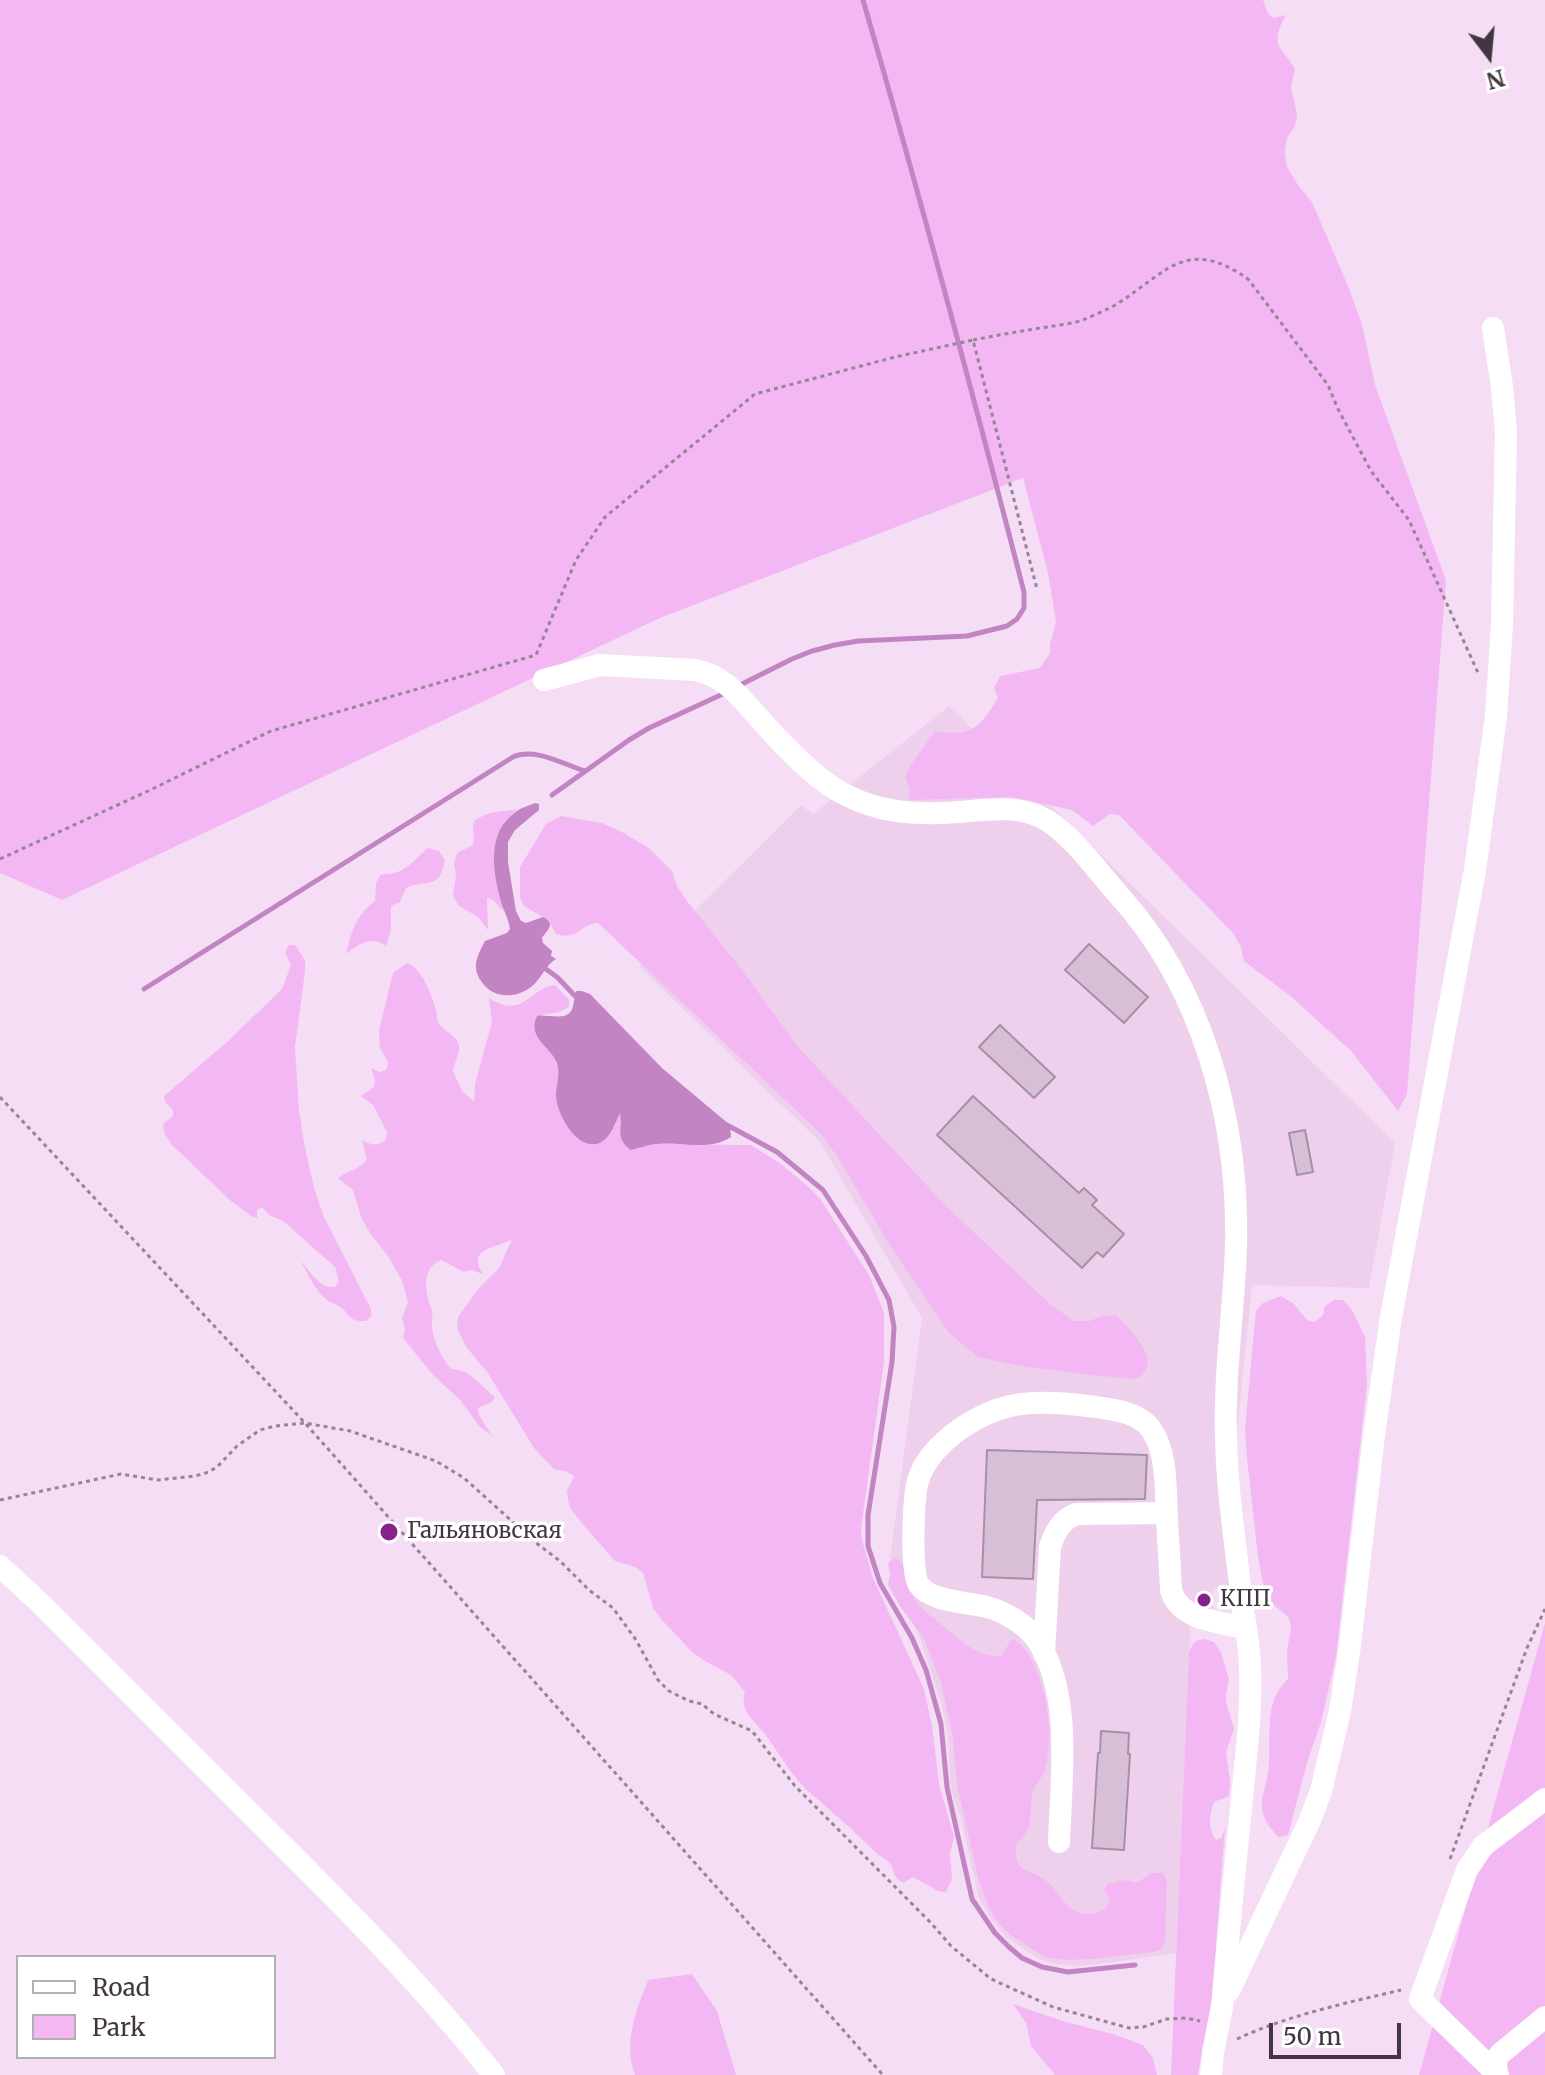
<!DOCTYPE html>
<html>
<head>
<meta charset="utf-8">
<style>
  body { margin:0 }
  #map { position:relative; width:1545px; height:2075px; overflow:hidden; background:#f5def5; font-family:Merriweather,serif }
  canvas { display:block }
  .legend { position:absolute; left:16px; top:1955px; width:260px; height:104px; box-sizing:border-box; background:#fff; border:2px solid #b3afb3; margin:0; padding:10px 14px; list-style:none; font-size:24px; color:#403740 }
  .legend li { display:flex; align-items:center; gap:16px; height:40px }
  .legend b { width:40px; border:2px solid #b3afb3 }
  .north { position:absolute; left:1449px; top:16px; width:80px; height:80px; -webkit-text-stroke:6px #fff; paint-order:stroke; rotate:164deg; font-size:22px; font-weight:700; line-height:32px; text-align:center; color:#403740 }
  .north::after { content:''; display:block; margin:auto; width:28px; height:36px; background:#403740; clip-path:polygon(50% 0,100% 100%,50% 72%,0 100%) }
  .scale { position:absolute; left:1269px; top:2023px; width:132px; height:36px; box-sizing:border-box; border:4px solid #403740; border-top:0; padding-left:10px; font-size:24px; line-height:28px; white-space:nowrap; color:#403740; -webkit-text-stroke:6px #fff; paint-order:stroke }
</style>
</head>
<body>
<div id="map">
<canvas width="1545" height="2075"></canvas>
<ul class="legend">
<li><b style="height:10px;background:#fff"></b>Road</li>
<li><b style="height:22px;background:#f3b8f3"></b>Park</li>
</ul>
<div class="north">N</div>
<div class="scale">50 m</div>
</div>
<script>
const context = document.querySelector('canvas').getContext('2d');
context.lineJoin = 'round';
function paint(path, color) {
  context.fillStyle = color;
  context.fill(path, 'evenodd');
}
function stroke(path, color, width, dash) {
  context.strokeStyle = color;
  context.lineWidth = width;
  context.lineCap = dash ? 'butt' : 'round';
  context.setLineDash(dash || []);
  context.stroke(path);
}
function write(font, color, halo, rows, align = 'center') {
  context.font = font + ' Merriweather,serif';
  context.lineWidth = 7;
  context.setLineDash([]);
  context.textBaseline = 'middle';
  context.strokeStyle = halo;
  context.fillStyle = color;
  for (const [text, x, y, turn = 0] of rows) {
    context.save();
    context.translate(x, y);
    context.rotate((+turn || 0) * Math.PI / 180);
    context.textAlign = isNaN(turn) ? turn : align;
    if (halo) context.strokeText(text, 0, 0);
    context.fillText(text, 0, 0);
    context.restore();
  }
}
paint(new Path2D(`
  M949,706L1395,1143L1369,1288L1252,1285L1236,1440L1240,1503L1253,1592L1213,1588V1609H1191L1176,1953L1107,1963L1078,1966L1055,1964L1039,1959L1007,1938L992,1920L979,1898L960,1815L951,1790L948,1736L942,1705L919,1635L904,1607L890,1559L922,1318L820,1142L639,966L801,805L813,814Z`), '#eed0ed');
paint(new Path2D(`
  M0,0H1263L1268,14L1274,18L1286,15C1269,46 1280,44 1295,69L1291,87L1297,115L1295,126L1287,138L1285,152L1287,167L1298,185L1312,202L1348,286L1362,324L1375,385L1446,580L1407,1094L1398,1111L1351,1051L1289,995L1244,961L1241,947L1233,933L1119,815L1110,814L1093,826L1072,810L1012,797L908,800L910,790L905,777L910,766L935,731C972,737 979,728 998,698L994,688L1000,676L1040,668L1050,653V644L1056,622L1048,573L1023,478L660,618L62,900L0,873Z
  M517,810L505,821L494,860L499,894L504,912L493,900L487,898L488,930L478,917L459,906L453,896L456,874L454,863L457,853L473,845C475,836 472,830 474,821C488,811 500,811 517,810Z
  M561,816L602,823L622,832L649,848L672,871L677,886L687,901L742,970L799,1048L946,1206L1050,1304L1074,1321H1090L1101,1316L1115,1315C1126,1324 1150,1349 1148,1364C1147,1368 1144,1372 1142,1376L1132,1379L1093,1375L1026,1367L978,1357L949,1333L892,1249L837,1156L819,1132L598,923C580,924 578,941 556,934L548,920L524,906L520,897V867L546,824Z
  M428,848L439,851L445,860C439,892 426,878 406,888L400,902L391,906V930L386,946C372,935 358,944 346,954C351,932 356,915 375,901L376,883L381,874C404,876 412,861 428,848Z
  M289,945H295L305,960V971L295,1047L299,1110L304,1143L314,1188L324,1217L371,1309V1316L366,1321C347,1322 351,1314 339,1306C335,1303 330,1303 327,1300C315,1290 308,1275 301,1261C310,1271 319,1289 335,1287L339,1282L335,1267L283,1221L269,1215L262,1207L257,1210V1218L251,1216L231,1201L173,1146C168,1139 163,1134 163,1124L173,1116V1110L165,1102L164,1096L227,1042L282,989L291,965L285,952Z
  M407,963C422,968 432,995 436,1010C437,1014 437,1019 438,1022C443,1032 457,1034 459,1046C460,1054 454,1063 453,1071L462,1091L474,1102L475,1084L492,1022L489,998C524,1020 527,989 555,985L569,1000V1007L559,1012L537,1016C528,1036 545,1044 554,1057C555,1059 558,1067 559,1070L614,1128L621,1111C622,1129 614,1138 631,1149L655,1144L751,1145L781,1164L811,1189L821,1200L869,1275L884,1313V1362L861,1529L862,1540L873,1578L924,1689L932,1726L939,1784L954,1837L950,1853L952,1879L946,1892L938,1891L913,1877L903,1883C891,1875 896,1872 890,1863C886,1859 879,1856 875,1852C853,1829 829,1810 806,1789C789,1772 779,1753 765,1734C754,1721 739,1710 745,1692L731,1675L705,1661L693,1653L661,1619L653,1608L643,1573L635,1567L615,1561L586,1528L570,1508L568,1500L567,1491L574,1476L565,1471L554,1469L534,1448L488,1373L467,1348L457,1328L458,1317L479,1288L499,1268L512,1239C494,1250 467,1247 483,1274L471,1270L464,1272L441,1260C424,1268 425,1282 428,1298C428,1303 431,1306 432,1310C433,1313 432,1320 432,1323C432,1339 441,1357 451,1369C471,1369 480,1386 495,1397L492,1402L478,1408L479,1415L492,1436L480,1427L460,1400L433,1375L403,1338L405,1329L402,1318L408,1302L402,1281L388,1256L371,1235L361,1217L353,1190L338,1178C348,1171 360,1169 367,1160L362,1140C372,1145 376,1147 386,1140L387,1132L373,1105L361,1096L374,1087L375,1080L371,1068L380,1072L387,1069L388,1062L380,1048L379,1031L382,1018L393,973Z
  M1281,1296L1293,1303L1307,1320L1315,1322L1323,1315L1325,1306L1334,1300H1343L1352,1310L1365,1337L1367,1385L1336,1657L1321,1722L1307,1763L1288,1835L1278,1837C1273,1831 1266,1824 1264,1816C1258,1802 1266,1788 1268,1773C1273,1742 1261,1703 1288,1679L1287,1651L1291,1627L1289,1618L1273,1604L1264,1588L1258,1557L1247,1458L1245,1429L1256,1310L1263,1303Z
  M895,1558L903,1563C907,1575 909,1588 915,1599C921,1610 933,1617 942,1625C960,1639 976,1658 1002,1656L1010,1641L1014,1639C1045,1660 1057,1737 1044,1772C1041,1780 1034,1785 1032,1794C1030,1806 1033,1825 1024,1836C1022,1839 1018,1842 1016,1845C1014,1875 1028,1867 1045,1880C1061,1892 1066,1915 1090,1914C1099,1914 1106,1909 1110,1901L1104,1890L1108,1884L1125,1880L1137,1883L1151,1873H1163L1167,1882L1165,1940L1162,1949L1153,1952L1092,1959L1065,1960L1045,1957L1012,1936L1000,1925L990,1909L978,1878L957,1785L953,1738L941,1682L924,1639L900,1606L888,1585L890,1574L888,1563Z
  M1545,1623V2075H1419Z
  M1204,1639L1214,1642L1221,1652L1229,1679L1226,1694V1702L1234,1729L1226,1752L1230,1781L1229,1796L1214,1802C1209,1814 1208,1829 1216,1840L1222,1837L1225,1827L1212,1999L1198,2075H1171L1189,1651L1195,1641Z
  M692,1974L717,2011L736,2075H635C623,2044 636,2010 648,1980Z
  M1013,2004L1066,2022L1113,2034L1143,2045L1153,2058L1157,2075H1055L1031,2046L1026,2023Z`), '#f3b8f3');
paint(new Path2D(`
  M535,803L539,804V810L515,830L508,842V862L516,911L521,921L526,923L543,917C556,924 548,929 542,938L543,943L552,951L551,956L556,959C545,965 541,980 531,987C515,999 493,999 481,981C471,966 478,955 485,941L507,933L510,929C509,921 505,913 502,905C493,873 485,832 517,811C522,807 529,806 535,803Z
  M576,991H582L590,994L662,1068L730,1125L731,1137C708,1152 681,1141 656,1144C648,1145 639,1148 631,1150C614,1137 623,1131 620,1113C614,1127 606,1150 586,1143C570,1137 557,1112 556,1096C556,1084 562,1071 555,1059C548,1046 527,1036 537,1016C546,1014 565,1021 571,1011C574,1007 574,997 576,991Z`), '#c284c2');
stroke(new Path2D(`
  M740,685L792,659L812,651L835,645L858,641L967,636L1007,626L1017,619L1024,608V592C973,394 920,196 863,0
  M552,795L629,740L649,728L725,693
  M543,967L557,977L577,998
  M144,989L513,757C534,747 563,764 585,771
  M727,1125L777,1152L823,1190L866,1256L889,1300L894,1327L892,1362L868,1515V1546L880,1583L912,1638L926,1670L941,1724L947,1787L972,1899L995,1933L1009,1947L1022,1958L1042,1967L1068,1972L1135,1965`), '#c284c2', 5);
const building = new Path2D(`
  M1089,944L1148,997L1124,1023L1065,970Z
  M1000,1025L1055,1077L1034,1098L979,1047Z
  M973,1096L1079,1193L1084,1188L1097,1200L1092,1205L1124,1234L1103,1257L1097,1252L1082,1268L937,1135Z
  M1305,1130L1313,1172L1297,1175L1289,1133Z
  M987,1450L1147,1455L1145,1499L1037,1500L1033,1579L982,1577Z
  M1101,1731L1129,1733L1128,1754H1130L1124,1850L1092,1848L1098,1753H1100Z`);
paint(building, '#d7c0d7');
stroke(building, '#a690a6', 2);
stroke(new Path2D(`
  M973,340C998,335 1022,331 1047,327C1058,325 1072,324 1083,320C1094,315 1107,310 1117,304C1167,272 1187,236 1248,279L1328,385L1338,409L1371,471L1409,520L1479,675
  M0,859L148,791L271,731L536,655L576,560L605,517L755,394L895,357L973,340L1037,589
  M0,1097L305,1423L883,2075
  M0,1500L121,1474L158,1480L195,1476L209,1472L218,1466L237,1446L260,1430L275,1426L305,1423L350,1431L436,1461L464,1478L535,1542L560,1561L589,1590L613,1608L636,1640L658,1680L669,1691L689,1701L702,1704L714,1714L752,1731L795,1786L931,1923L951,1946L991,1979L1053,2007L1129,2028L1143,2027L1167,2019L1186,2018L1200,2021
  M1450,1859L1527,1648L1545,1609
  M1237,2039C1289,2015 1346,2003 1401,1990`), '#958595', 3, [4, 4]);
stroke(new Path2D(`
  M544,680L600,665L695,670C725,676 740,697 759,718C780,742 818,782 846,795C877,811 908,814 942,813C978,812 1016,801 1048,821C1075,839 1096,869 1117,893C1203,987 1239,1121 1236,1246C1234,1310 1224,1373 1226,1437C1227,1495 1237,1553 1243,1610C1246,1629 1250,1649 1250,1668C1252,1715 1245,1762 1241,1809C1234,1875 1228,1941 1222,2007L1213,2052L1211,2075
  M0,1566L40,1603C110,1673 180,1743 250,1813C335,1897 420,1982 494,2075
  M1044,1654L1050,1547C1055,1532 1061,1520 1076,1514L1166,1513
  M1059,1842C1061,1780 1073,1694 1037,1640C1026,1624 1005,1612 987,1607C968,1602 931,1602 919,1585C910,1573 914,1506 916,1489C920,1466 934,1450 952,1435C1001,1397 1037,1400 1096,1407C1114,1410 1139,1412 1151,1429C1168,1454 1165,1488 1167,1517C1168,1541 1170,1566 1171,1590C1179,1620 1219,1622 1246,1628
  M1229,1991L1310,1820L1321,1791L1340,1711L1350,1645L1374,1435L1391,1317L1475,870L1496,716L1502,624L1506,431L1502,387L1493,328
  M1497,2074L1496,2060L1500,2054L1545,2017
  M1498,2075L1420,1999L1467,1870L1483,1846L1545,1799`), '#fff', 22);
for (const [x, y, r, color] of [
  [389,1532,10,"#87228a"],
  [1204,1600,8,"#87228a"]
]) {
  const dot = new Path2D();
  dot.arc(x, y, r, 0, 2 * Math.PI);
  context.fillStyle = color;
  context.fill(dot);
  stroke(dot, '#fff', 3);
}
write('22px', '#403740', '#fff', [
  ["Гальяновская",407,1532],
  ["КПП",1220,1600]
], 'left');
</script>
</body>
</html>
